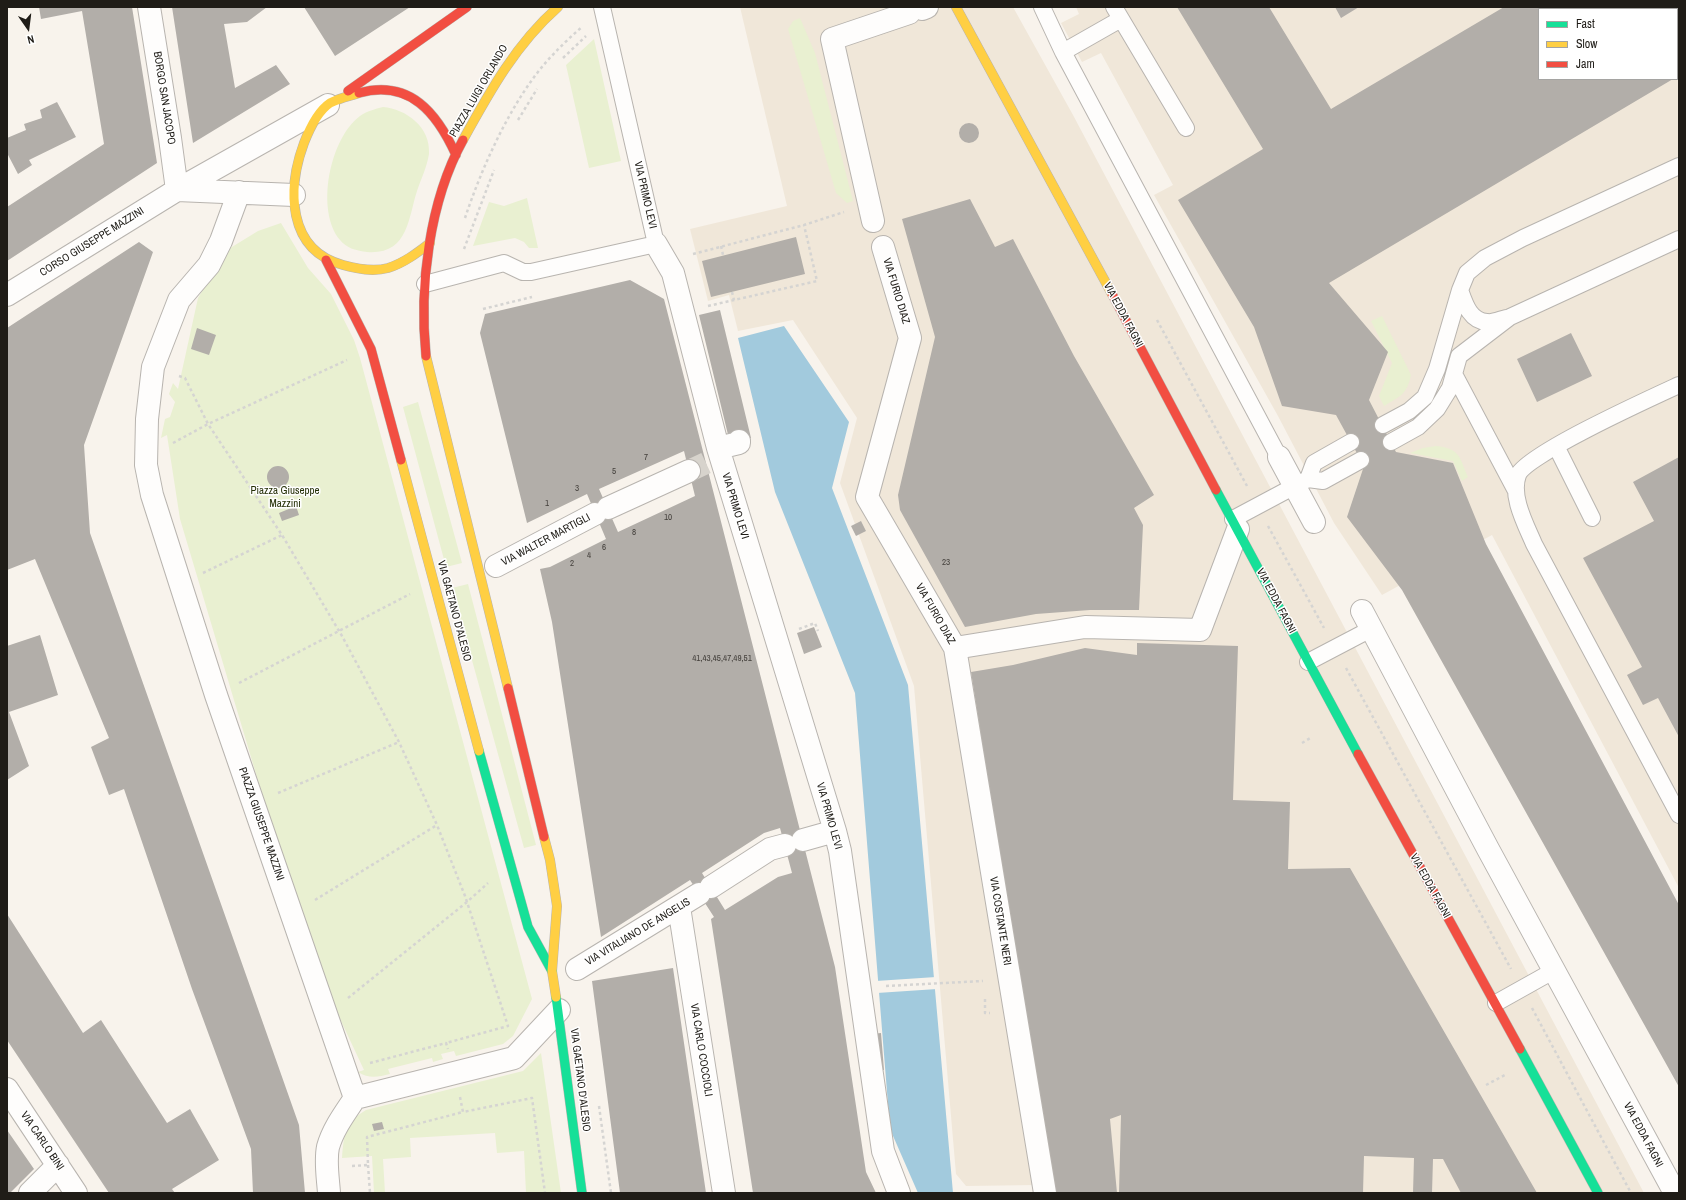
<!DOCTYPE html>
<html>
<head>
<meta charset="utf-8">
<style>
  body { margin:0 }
  #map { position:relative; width:1686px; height:1200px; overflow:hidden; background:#f8f3ec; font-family:"Archivo Narrow",sans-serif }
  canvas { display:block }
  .frame { position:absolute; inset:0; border:8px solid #1f1c17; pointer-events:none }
  .legend { position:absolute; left:1538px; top:8px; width:140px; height:72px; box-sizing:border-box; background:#fff; border:1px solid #a5a4a2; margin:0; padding:5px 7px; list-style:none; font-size:12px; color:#1f1c17 }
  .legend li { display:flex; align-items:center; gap:8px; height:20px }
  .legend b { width:20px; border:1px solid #a5a4a2 }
  .north { position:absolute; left:8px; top:8px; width:40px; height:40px; -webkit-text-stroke:3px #fff; paint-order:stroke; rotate:166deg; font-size:11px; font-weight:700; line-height:16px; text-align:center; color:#1f1c17 }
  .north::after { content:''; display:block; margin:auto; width:14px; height:18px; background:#1f1c17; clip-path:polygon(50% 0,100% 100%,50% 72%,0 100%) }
</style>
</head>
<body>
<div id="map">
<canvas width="1686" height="1200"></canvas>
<div class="frame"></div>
<ul class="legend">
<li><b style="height:5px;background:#16e098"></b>Fast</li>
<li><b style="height:5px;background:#ffcf43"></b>Slow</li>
<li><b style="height:5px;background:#f24e42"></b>Jam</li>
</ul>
<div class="north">N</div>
</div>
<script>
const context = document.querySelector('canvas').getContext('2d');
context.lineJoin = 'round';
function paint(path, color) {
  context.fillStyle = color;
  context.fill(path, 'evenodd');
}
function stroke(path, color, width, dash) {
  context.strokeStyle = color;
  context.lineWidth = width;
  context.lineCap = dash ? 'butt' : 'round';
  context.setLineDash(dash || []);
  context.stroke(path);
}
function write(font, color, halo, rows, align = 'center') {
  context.font = font + ' "Archivo Narrow",sans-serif';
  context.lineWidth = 3;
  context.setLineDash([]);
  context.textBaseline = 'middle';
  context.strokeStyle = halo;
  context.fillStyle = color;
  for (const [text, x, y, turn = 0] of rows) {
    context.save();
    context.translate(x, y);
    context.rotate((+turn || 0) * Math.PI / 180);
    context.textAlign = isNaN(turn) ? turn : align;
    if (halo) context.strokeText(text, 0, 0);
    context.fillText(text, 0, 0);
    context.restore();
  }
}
paint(new Path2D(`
  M740,7H1013L1073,115L1644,1193H1037L1036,1185L966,1186L956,1174L914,686L840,483L857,418L793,320L738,331L729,295L708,301L690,229L787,206Z
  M1076,7H1679V888L1492,535L1382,595L1334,523L1278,416L1154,195L1173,185L1101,53L1082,62L1061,23L1079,14ZM1539,9H1677V79H1539Z`), '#f0e7d9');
paint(new Path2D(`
  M800,18L815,53L853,201L847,203L836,193L788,29L793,21Z
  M594,39L621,161L589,168L566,65Z
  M383,107C406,109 431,127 429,154C427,167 421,179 417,191C408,219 408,255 367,252C357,251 346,248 340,240C315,210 330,138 360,116C367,111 375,109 383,107Z
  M527,198L538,248H529L524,242L515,238L473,246L489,202L504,206Z
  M281,223L308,268L331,294L354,340L360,358L532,999L513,1036L503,1044L456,1056L454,1051L441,1054L443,1059L433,1062L432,1058L388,1069L390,1074C378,1077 369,1079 358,1072L364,1070L334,1006L259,784L180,519L167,435L161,438L165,419L170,417L175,402L169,394L173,383L178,389L198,298L227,250L258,231Z
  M1382,316L1411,375C1407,394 1401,396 1384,406L1379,396L1392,363L1371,321Z
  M418,402L462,563L446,567L403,407Z
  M1436,446C1461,449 1459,457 1468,477L1462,481L1453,461L1410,453L1423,448Z
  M468,584L536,845L524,848L452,588Z
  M541,1053L561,1193H526L524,1151L497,1153L495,1133L410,1138L411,1157L383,1159L385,1193H374L372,1156L342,1158C344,1135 344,1123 366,1110L523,1071Z`), '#e9f0d1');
paint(new Path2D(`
  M784,326L849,422L832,488L908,685L953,1193H918L890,1129L855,693L775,492L738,338Z`), '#a2cadd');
paint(new Path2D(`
  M936,977L937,989L877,993L876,981Z`), '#f8f3ec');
paint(new Path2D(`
  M39,7H132L157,163L7,261V207L104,144L82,11L41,19Z
  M172,7H267L247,22L224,24L235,88L276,65L290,84L193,143Z
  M304,7H410L335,56Z
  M1177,7H1269L1331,109L1504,7H1679V76L1677,77V9H1539V79H1673L1329,283L1388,352L1369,400L1396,452L1453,463L1486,544L1679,905V1087L1402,590L1347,517L1364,466L1336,415L1282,406L1254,327L1178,200L1263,149Z
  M1335,7H1359L1341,18Z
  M57,102L76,137L29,160L32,165L18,174L7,153V138L26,130L24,124L42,118L40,110Z
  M959 133a10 10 0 1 1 20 0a10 10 0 1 1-20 0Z
  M970,199L995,247L1013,239L1074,356L1154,495L1134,508L1143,525L1139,610H1090L1036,614L965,627L900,510L898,495L935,337L902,219Z
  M796,237L805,274L711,297L702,261Z
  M139,242L153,252L84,445L90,533L299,1125L305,1193H253L251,1149L192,989L124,789L109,795L91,747L109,738L35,559L7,570V328Z
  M630,280L664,299L835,967L866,1172L876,1193H753L711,919L714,917L690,880L601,937L552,622L540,569L550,567L606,539L587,494L527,523L480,333L485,314ZM684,451L695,496L618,532L599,489ZM780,828L792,873L778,877L725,910L702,873L764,833Z
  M720,310L751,438L730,443L699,315Z
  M197,328L216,335L209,355L191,349Z
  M1571,333L1592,376L1537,402L1517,359Z
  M1679,457V737L1658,698L1643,705L1627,675L1642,667L1583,558L1654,521L1633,482Z
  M267 477a11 11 0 1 1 22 0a11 11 0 1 1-22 0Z
  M296,506L299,515L282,521L279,513Z
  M861,521L866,531L856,536L851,526Z
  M814,627L822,647L804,654L797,633Z
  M40,635L58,695L9,712L29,766L7,780V646Z
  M1137,643L1238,646L1233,800L1290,802L1288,869L1350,868L1537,1193H1461L1443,1159H1433L1432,1193H1413L1414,1158L1364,1156L1363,1193H1119L1121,1115L1110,1119L1117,1193H1053L971,672L1013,665L1085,648L1137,655Z
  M7,914L83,1033L101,1020L167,1123L190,1109L219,1160L172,1189L175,1193H109L7,1040Z
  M673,968L706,1193H620L592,981Z
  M881,1033L884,1070H875L872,1034Z
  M382,1122L384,1129L374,1131L372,1124Z
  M7,1130L34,1169L10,1193H7Z`), '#b2aea9');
stroke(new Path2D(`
  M689,471L706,463`), '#d7d3cc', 22, [22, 11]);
const lane = new Path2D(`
  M1042,7L1063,52L1279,457
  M1114,7L1186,128
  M1063,52L1121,19
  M425,284L504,263L523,272H531L656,244L602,7
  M1506,318C1501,319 1493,323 1487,322C1470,321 1465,304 1460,290L1467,273L1485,258L1523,238L1679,166
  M1454,374L1515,489
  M1679,385C1653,397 1525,455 1518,475C1510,496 1526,525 1534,544L1679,815
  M1383,425L1409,411L1425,397L1437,369L1460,290
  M1391,442L1418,427L1437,409L1450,388L1459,356L1510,317L1679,239
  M1556,446L1592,518
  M1308,479L1314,463L1351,442
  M1233,519L1308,479L1323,481L1361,460
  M1308,662L1371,629
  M1496,1003L1555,970`);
const street = new Path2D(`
  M149,7L170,138L177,190
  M922,9L927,7
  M177,190L294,195
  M239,192L221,241L209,265L179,300L153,367L147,419L146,465L152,495L216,695L355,1098
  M873,221L832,39L909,13
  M656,244L673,273L718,448L835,831L840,851L883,1151L899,1193
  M883,247L910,338L867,497L955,648L1085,627L1200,630L1238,529
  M7,295L177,190L328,105
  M718,448L739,443V441
  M1279,457L1314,522
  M608,508L689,471
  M496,566L595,514
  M1362,611L1488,849L1675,1193
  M955,648L1045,1193
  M803,840L835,831
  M711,887L770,849L785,845
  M679,907L724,1193
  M577,969L699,894
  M7,1089L76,1193
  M30,1193L58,1165
  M329,1193C328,1178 325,1161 328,1147C333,1129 345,1113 355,1098L514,1058L559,1010`);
const fast = new Path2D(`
  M1216,490L1358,754
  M479,751L528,927L552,971
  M556,997L582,1193
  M1520,1049L1598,1193`);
const slow = new Path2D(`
  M956,7L1112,294
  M359,93C350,96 339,98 330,103C318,111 309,130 304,143C287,189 287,250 343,265C358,269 373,272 388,268C404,263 417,253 430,243
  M463,140C490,91 516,44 558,7
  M426,356L508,688
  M401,460L479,751
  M544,837L550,860L557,906L552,971L556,997`);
const jam = new Path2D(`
  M348,91L467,7
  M359,93C410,79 437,113 456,155
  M326,260L371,349L401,460
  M1112,294L1216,490
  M426,356C419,287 429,202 463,140
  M508,688L544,837
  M1358,754L1520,1049`);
stroke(lane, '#b8b4af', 18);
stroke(street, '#b8b4af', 24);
stroke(fast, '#b8b4af', 10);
stroke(slow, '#b8b4af', 10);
stroke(jam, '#b8b4af', 10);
stroke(new Path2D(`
  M563,58L586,36
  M518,120L537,89
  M465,218C482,167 511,102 547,61C558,49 570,37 582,27
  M721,246L723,255
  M464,249L494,170
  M693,254L804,225L844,212
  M732,292L734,300
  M708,306L817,281L804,225
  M483,309L532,297
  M1157,320L1247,486
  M179,376L185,378L208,424L282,535L342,636L399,742L437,825L465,896L508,1026L446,1043
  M173,443L208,424L347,360
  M1268,526L1324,628
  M203,573L282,535
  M799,629L815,623L818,631
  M1346,668L1511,969
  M239,683L410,594
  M1302,743L1312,737
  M278,793L399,742
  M315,900L437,825
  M886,986L983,981
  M348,998L467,902L488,883
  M985,999V1013H990
  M1532,1008L1631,1193
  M370,1063L446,1043L448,1049
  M1486,1085L1505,1075
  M460,1097L463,1112L532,1098L545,1193
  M599,1106L611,1193
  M368,1165L370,1193
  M352,1166L368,1165L367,1137L463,1112`), '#d5d4d2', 2.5, [3, 3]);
stroke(lane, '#fefdfc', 16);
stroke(street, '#fefdfc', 22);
stroke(fast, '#16e098', 9);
stroke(slow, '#ffcf43', 9);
stroke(jam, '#f24e42', 9);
write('9px', '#44403c', null, [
  ["7",646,458],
  ["5",614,472],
  ["3",577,489],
  ["1",547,504],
  ["10",668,518],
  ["8",634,533],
  ["6",604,548],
  ["4",589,556],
  ["23",946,563],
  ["2",572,564],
  ["41,43,45,47,49,51",722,659]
]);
write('11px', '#1f1c17', '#fff', [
  ["PIAZZA LUIGI ORLANDO",479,91,-60],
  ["BORGO SAN JACOPO",164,98,81],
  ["VIA PRIMO LEVI",645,195,77],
  ["CORSO GIUSEPPE MAZZINI",92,242,-32],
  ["VIA FURIO DIAZ",896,291,73],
  ["VIA EDDA FAGNI",1123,315,62],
  ["VIA PRIMO LEVI",735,506,73],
  ["VIA WALTER MARTIGLI",546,540,-28],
  ["VIA EDDA FAGNI",1276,601,62],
  ["VIA GAETANO D'ALESIO",454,611,75],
  ["VIA FURIO DIAZ",935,614,60],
  ["VIA PRIMO LEVI",829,816,74],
  ["PIAZZA GIUSEPPE MAZZINI",261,824,71],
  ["VIA EDDA FAGNI",1430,886,61],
  ["VIA COSTANTE NERI",1000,921,81],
  ["VIA VITALIANO DE ANGELIS",638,932,-31],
  ["VIA CARLO COCCIOLI",701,1050,81],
  ["VIA GAETANO D'ALESIO",580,1080,83],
  ["VIA EDDA FAGNI",1643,1135,62],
  ["VIA CARLO BINI",42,1141,56]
]);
write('11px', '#263108', '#fff', [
  ["Piazza Giuseppe",285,491],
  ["Mazzini",285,504]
]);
</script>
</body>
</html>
